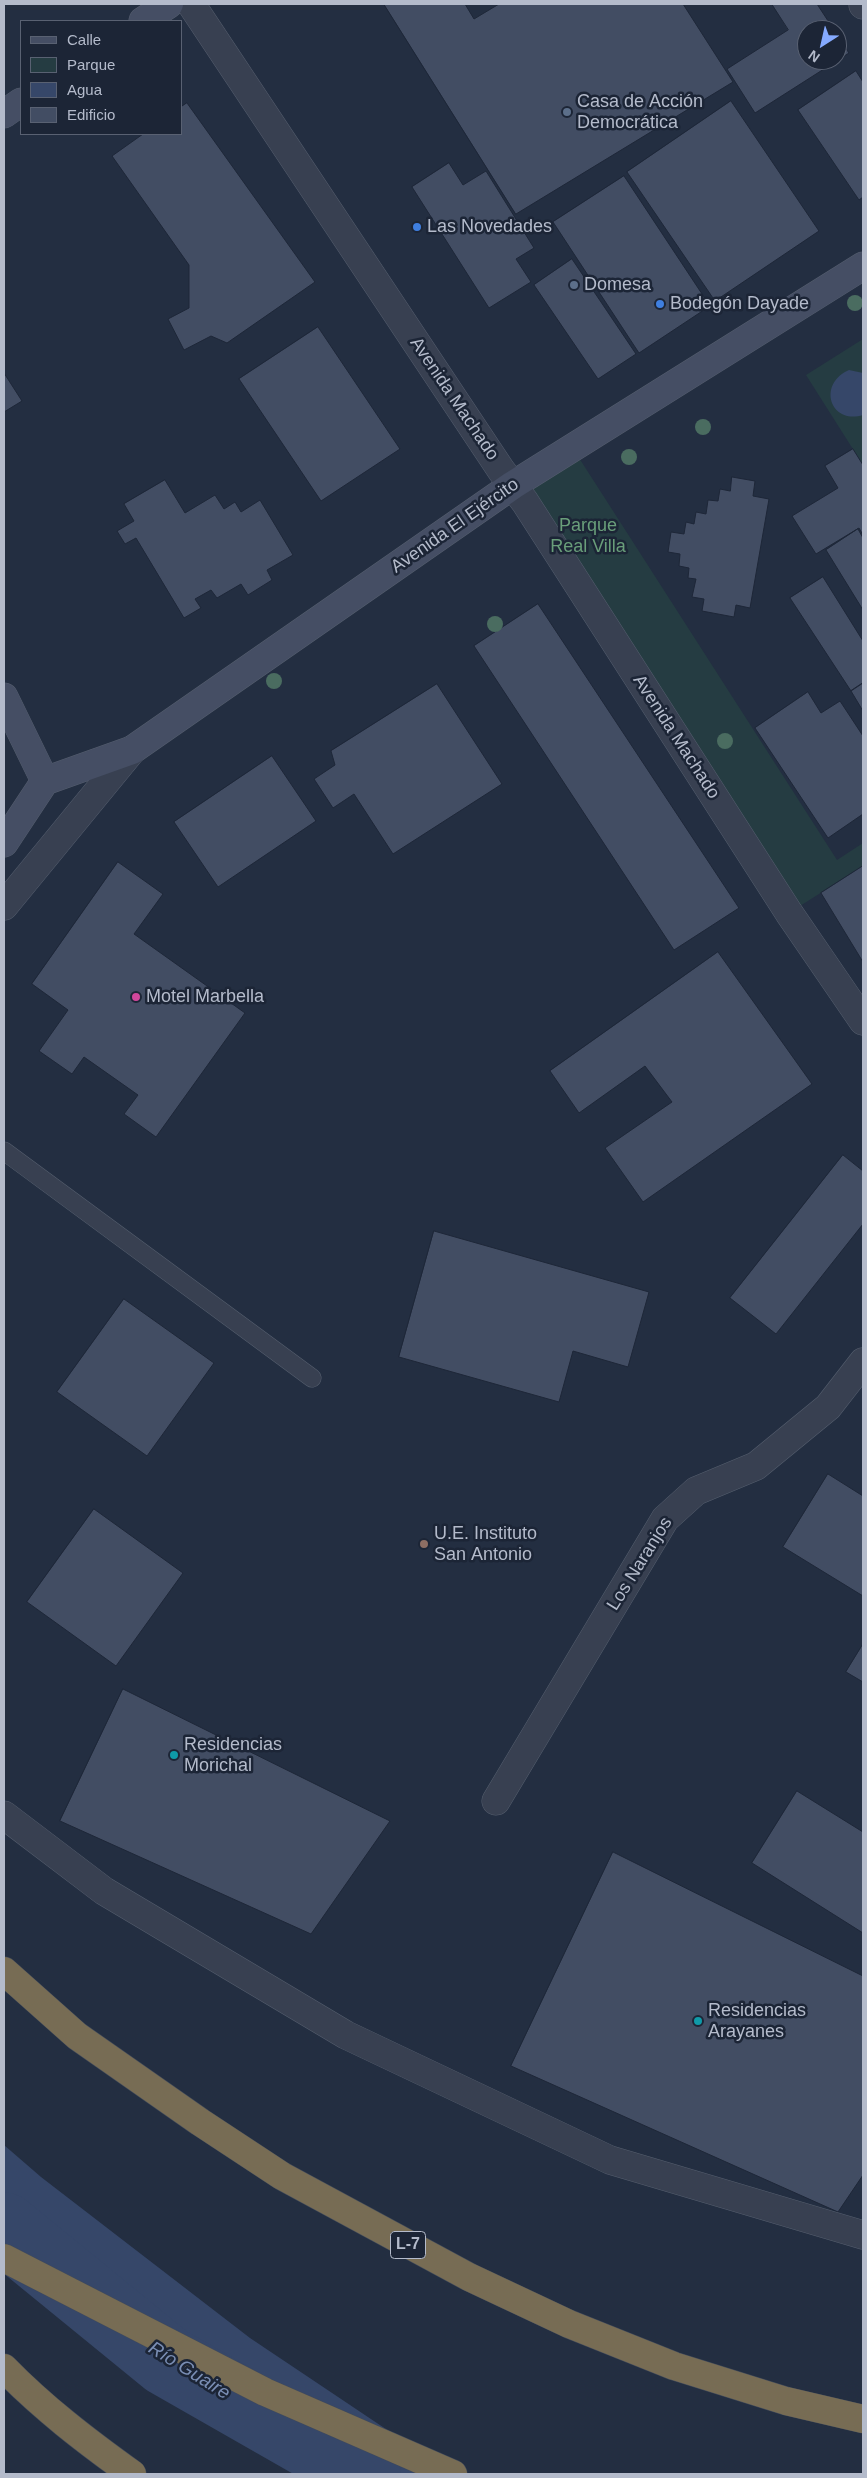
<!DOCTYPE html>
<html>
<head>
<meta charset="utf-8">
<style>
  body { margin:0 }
  #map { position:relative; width:867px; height:2478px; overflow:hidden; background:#232e41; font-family:Helvetica,sans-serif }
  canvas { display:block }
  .frame { position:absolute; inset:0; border:5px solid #b4bbcb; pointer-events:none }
  .legend { position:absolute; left:20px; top:20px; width:162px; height:115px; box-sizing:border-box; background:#1c2536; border:1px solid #596172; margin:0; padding:6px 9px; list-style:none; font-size:15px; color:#b4bbcb }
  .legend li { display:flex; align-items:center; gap:10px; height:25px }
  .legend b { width:25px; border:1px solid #596172 }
  .north { position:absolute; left:797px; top:20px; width:50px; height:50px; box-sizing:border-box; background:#1c2536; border:1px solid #596172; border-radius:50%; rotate:215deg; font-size:14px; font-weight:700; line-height:20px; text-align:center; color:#b4bbcb }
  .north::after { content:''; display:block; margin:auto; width:18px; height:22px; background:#85aaff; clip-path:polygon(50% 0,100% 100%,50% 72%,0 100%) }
</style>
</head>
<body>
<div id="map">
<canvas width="867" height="2478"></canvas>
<div class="frame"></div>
<ul class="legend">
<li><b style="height:6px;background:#454e64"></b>Calle</li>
<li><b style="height:14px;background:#253c42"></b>Parque</li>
<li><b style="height:14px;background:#364769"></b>Agua</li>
<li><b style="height:14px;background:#424d63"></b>Edificio</li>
</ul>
<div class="north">N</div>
</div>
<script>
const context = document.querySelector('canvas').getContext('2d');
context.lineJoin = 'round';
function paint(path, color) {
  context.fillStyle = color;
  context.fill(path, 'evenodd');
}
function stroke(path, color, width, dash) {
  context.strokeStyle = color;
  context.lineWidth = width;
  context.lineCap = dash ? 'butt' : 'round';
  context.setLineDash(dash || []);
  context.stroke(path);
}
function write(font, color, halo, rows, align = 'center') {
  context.font = font + ' Helvetica,sans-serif';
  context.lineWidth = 5;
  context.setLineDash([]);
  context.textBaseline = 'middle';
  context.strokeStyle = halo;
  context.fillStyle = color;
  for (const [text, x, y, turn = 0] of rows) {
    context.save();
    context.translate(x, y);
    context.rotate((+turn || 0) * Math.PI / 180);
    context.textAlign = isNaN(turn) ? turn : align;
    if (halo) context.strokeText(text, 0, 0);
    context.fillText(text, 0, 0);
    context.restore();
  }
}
paint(new Path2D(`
  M863,339V465L806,375Z
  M572,447L837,860L863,843V866L789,913L513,485Z`), '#253c42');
paint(new Path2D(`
  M849,370L863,373V415C830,425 817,384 849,370Z
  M4,2145L41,2177L250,2338L453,2474H334L206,2390L4,2234Z`), '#364769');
stroke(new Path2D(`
  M4,2228L167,2361L365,2474`), '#364769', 71);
const building = new Path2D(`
  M384,4H465L474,19L499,4H683L733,82L516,214Z
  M772,4H817L834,30H807V60H837V35L849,53L755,113L727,69L788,30Z
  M856,71L863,82V197L859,200L798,110Z
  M731,101L819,231L715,301L627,172Z
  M187,103L315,282L227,343L211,336L184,350L168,319L189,308V265L112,156L143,134H181V107Z
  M449,163L463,185L486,171L534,248L516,259L531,282L489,308L412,187Z
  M624,176L710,306L639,353L553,222Z
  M572,259L636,354L598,379L534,285Z
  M318,327L400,449L321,501L239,379Z
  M4,373L22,401L4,412Z
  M853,449L863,465V535L859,528L816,554L792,516L838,488L825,466Z
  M732,477L755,481L753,496L769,499L750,608L736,605L734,617L702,611L704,599L692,597L696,579L688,578L689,568L679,566L680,554L668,552L671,532L684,534L686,522L694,524L696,512L706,514L708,500L718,501L720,489L730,491Z
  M165,480L185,513L215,495L224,509L235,502L241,512L260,500L293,555L267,570L272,580L248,595L241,584L217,598L211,590L195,599L201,608L184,618L136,538L125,544L117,531L134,521L124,504Z
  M858,529L863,538V610L826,550Z
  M823,577L863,641V683L851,691L790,598Z
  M538,604L739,908L674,950L474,646Z
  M863,683V711L851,691Z
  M437,684L502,784L393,854L354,794L333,808L314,779L335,765L331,751Z
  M808,692L821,713L840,701L863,736V814L828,838L755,728Z
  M272,756L316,821L218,887L174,822Z
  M118,862L163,894L134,934L245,1013L156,1137L124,1114L138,1095L84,1057L72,1074L39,1051L68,1010L32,984Z
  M863,866V962L821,893Z
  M718,952L812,1084L643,1202L605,1148L672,1102L645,1066L579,1113L550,1071Z
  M843,1155L863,1171V1224L776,1334L730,1298Z
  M434,1231L649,1292L628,1367L573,1351L559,1402L399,1357Z
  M124,1299L214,1363L147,1456L57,1392Z
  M828,1474L863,1496V1596L783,1547Z
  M94,1509L183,1573L116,1666L27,1602Z
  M863,1644V1682L846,1672Z
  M123,1689L390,1821L311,1934L60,1821Z
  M797,1791L863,1832V1933L752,1863Z
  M613,1852L863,1976V2175L838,2212L511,2066Z`);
paint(building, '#424d63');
stroke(building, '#1e2738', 1);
const lane = new Path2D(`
  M4,1151L312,1378`);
const street = new Path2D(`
  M191,4L501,470L525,502L789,913L863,1021
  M863,4V5
  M4,906L132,750
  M496,1801L665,1519L696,1491L756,1466L828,1407L863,1362
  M4,1815L104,1891L346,2035L610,2160L863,2235`);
const secondary = new Path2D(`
  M143,21L169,4
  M4,114L21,102
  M4,697L45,781
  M45,781L132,750L513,485L863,266
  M4,843L45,781`);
const highway = new Path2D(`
  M4,1971L77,2036L200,2122L282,2176L469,2277L569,2324L674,2366L786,2401L863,2419
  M4,2258L265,2392L453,2474
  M4,2368C43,2408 86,2441 132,2474`);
stroke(lane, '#555e6e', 19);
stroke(street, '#555e6e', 29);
stroke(secondary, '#555e6e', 29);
stroke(highway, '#424b5b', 29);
stroke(lane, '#384051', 18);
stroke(street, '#384051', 28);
stroke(secondary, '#454e64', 28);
stroke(highway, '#776c54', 28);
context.fillStyle = '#4a6c60';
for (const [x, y] of [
  [855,303],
  [703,427],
  [629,457],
  [495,624],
  [274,681],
  [725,741]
]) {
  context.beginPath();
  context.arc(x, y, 8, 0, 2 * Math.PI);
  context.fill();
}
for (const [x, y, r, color] of [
  [567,112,5,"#5c6f8a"],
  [417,227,5,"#3f7fe0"],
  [574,285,5,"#5c6f8a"],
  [660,304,5,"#3f7fe0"],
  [136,997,5,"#d1479c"],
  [424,1544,5,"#8d6e63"],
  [174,1755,5,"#0f9aa8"],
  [698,2021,5,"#0f9aa8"]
]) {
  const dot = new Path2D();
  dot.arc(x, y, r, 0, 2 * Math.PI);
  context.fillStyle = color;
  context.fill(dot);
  stroke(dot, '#1c2536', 2);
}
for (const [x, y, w] of [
  [408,2245,35]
]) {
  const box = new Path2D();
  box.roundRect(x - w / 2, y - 13.5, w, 27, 4);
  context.fillStyle = '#1c2536';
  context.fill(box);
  stroke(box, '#b4bbcb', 1);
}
write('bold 16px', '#b4bbcb', null, [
  ["L-7",408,2245]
]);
write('18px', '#b4bbcb', '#1c2536', [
  ["Casa de Acción",577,102],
  ["Democrática",577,123],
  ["Las Novedades",427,227],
  ["Domesa",584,285],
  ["Bodegón Dayade",670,304],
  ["Motel Marbella",146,997],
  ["U.E. Instituto",434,1534],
  ["San Antonio",434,1555],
  ["Residencias",184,1745],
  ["Morichal",184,1766],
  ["Residencias",708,2011],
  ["Arayanes",708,2032]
], 'left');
write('18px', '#b4bbcb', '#1c2536', [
  ["Avenida Machado",454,399,56],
  ["Avenida El Ejército",455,526,-35],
  ["Avenida Machado",676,737,57],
  ["Los Naranjos",640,1564,-58]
]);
write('18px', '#699e7a', '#1c2536', [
  ["Parque",588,526],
  ["Real Villa",588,547]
]);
write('italic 19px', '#7a8eb4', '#1c2536', [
  ["Río Guaire",189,2371,32]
]);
</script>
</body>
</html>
